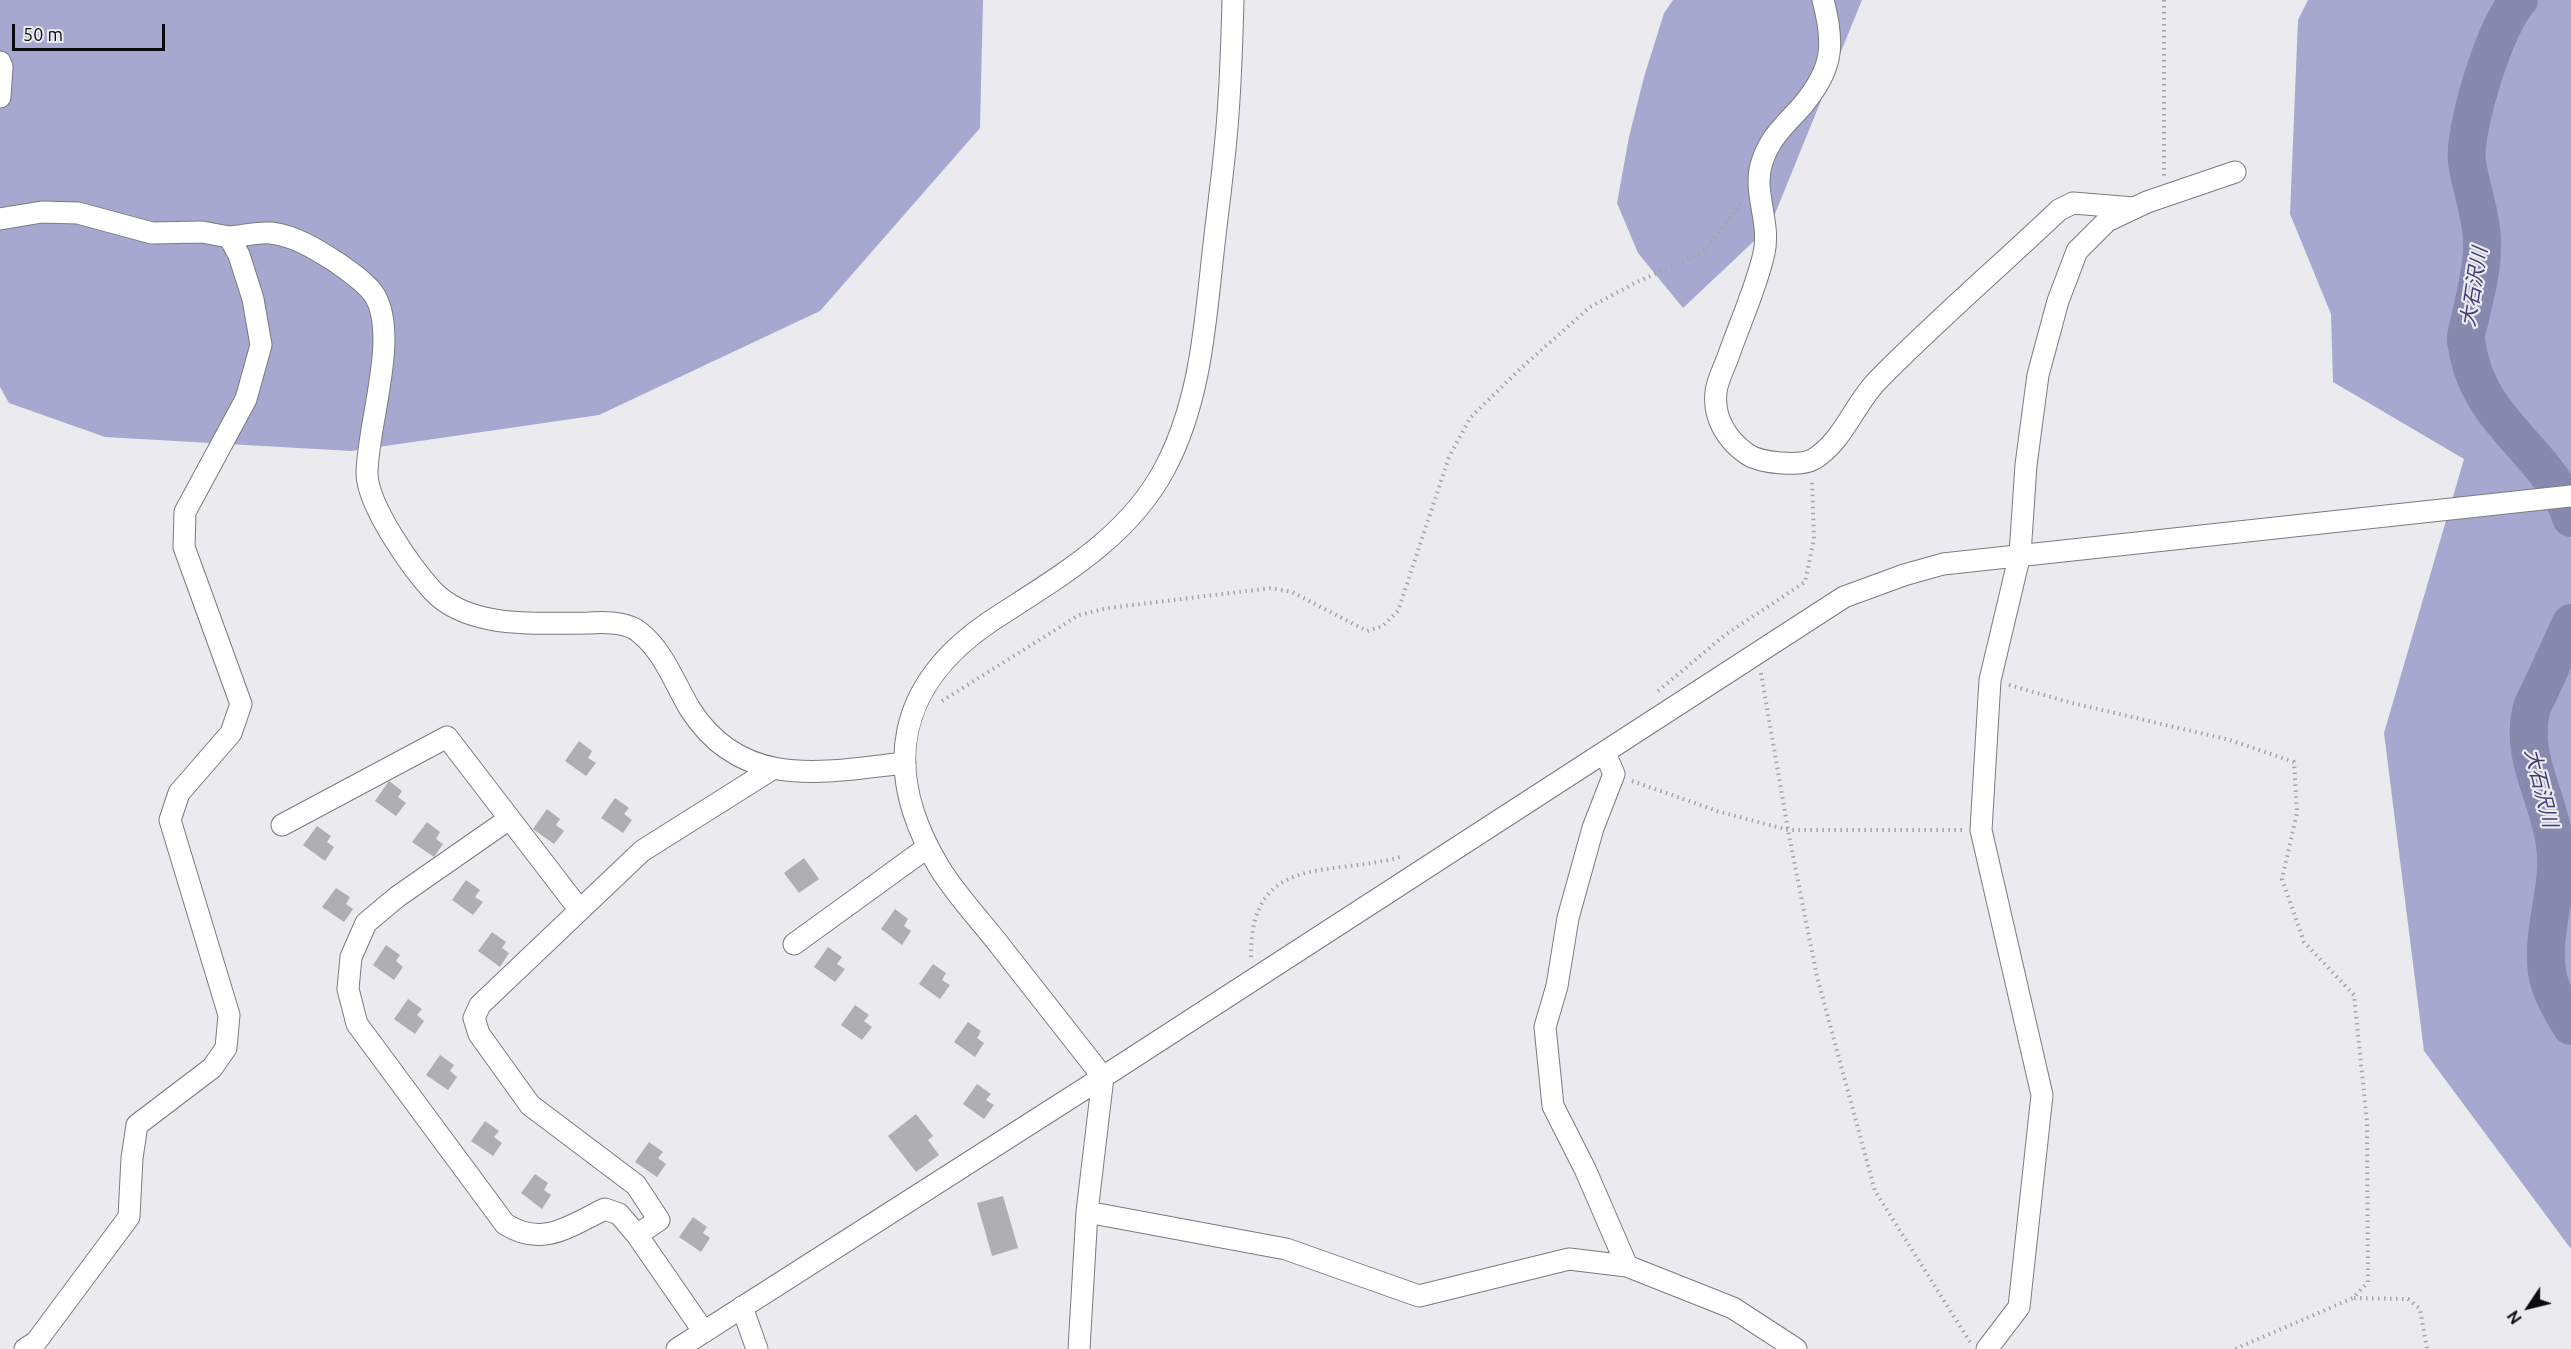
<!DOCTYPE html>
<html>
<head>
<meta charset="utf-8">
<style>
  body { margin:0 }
  #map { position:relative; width:2571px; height:1349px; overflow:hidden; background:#eaeaef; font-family:Ubuntu,sans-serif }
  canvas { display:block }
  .north { position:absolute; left:2499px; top:1277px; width:60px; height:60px; -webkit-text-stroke:4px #eaeaef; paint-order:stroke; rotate:235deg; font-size:16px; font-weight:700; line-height:24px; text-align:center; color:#0c0c0e }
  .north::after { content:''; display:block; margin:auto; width:21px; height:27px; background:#0c0c0e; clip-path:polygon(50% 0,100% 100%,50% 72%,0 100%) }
  .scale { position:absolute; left:12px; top:24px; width:153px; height:27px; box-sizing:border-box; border:3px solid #0c0c0e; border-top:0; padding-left:8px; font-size:18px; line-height:21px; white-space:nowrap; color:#0c0c0e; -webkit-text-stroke:4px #eaeaef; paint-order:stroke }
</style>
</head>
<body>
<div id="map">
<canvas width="2571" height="1349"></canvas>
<div class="north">N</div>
<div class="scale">50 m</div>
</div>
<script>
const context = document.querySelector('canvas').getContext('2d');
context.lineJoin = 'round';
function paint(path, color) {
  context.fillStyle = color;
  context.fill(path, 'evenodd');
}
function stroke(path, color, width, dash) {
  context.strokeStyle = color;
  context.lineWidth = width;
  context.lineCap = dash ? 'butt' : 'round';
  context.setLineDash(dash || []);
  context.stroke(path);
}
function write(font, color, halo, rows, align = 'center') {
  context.font = font + ' Ubuntu,"Noto Sans JP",sans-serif';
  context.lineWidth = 4.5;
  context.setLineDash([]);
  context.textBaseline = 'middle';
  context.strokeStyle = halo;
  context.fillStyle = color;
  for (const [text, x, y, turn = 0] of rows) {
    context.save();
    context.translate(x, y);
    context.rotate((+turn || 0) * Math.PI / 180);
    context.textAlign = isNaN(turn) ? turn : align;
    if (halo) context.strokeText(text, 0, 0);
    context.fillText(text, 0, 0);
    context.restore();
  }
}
paint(new Path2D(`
  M0,0H983L980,128L820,311L599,415L351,451L105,437L9,403L0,387Z
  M1673,0H1862L1770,226L1683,308L1638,253L1617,203L1629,137L1644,77L1664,13Z
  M2308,0H2571V1249L2424,1051L2384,733L2464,459L2333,382L2331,314L2290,214L2298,20Z`), '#a7a8d0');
stroke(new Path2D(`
  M2519,0C2496,23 2463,129 2467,162C2471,190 2483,219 2482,247C2482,270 2476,292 2471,314C2470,322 2465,333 2466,341C2468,354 2473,373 2479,385C2502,434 2555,465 2571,518
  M2571,623C2561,644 2552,665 2542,686C2539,694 2533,702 2531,711C2520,758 2550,800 2555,845C2561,888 2541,929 2547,972C2550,991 2561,1010 2571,1026`), '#8789af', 38);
paint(new Path2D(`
  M579,741L592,751L588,758L596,763L586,776L565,761Z
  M389,781L402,791L398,797L406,803L396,816L375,801Z
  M615,798L629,808L624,814L632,820L623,833L601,818Z
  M547,809L560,819L556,825L564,831L554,844L533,829Z
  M427,822L440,832L436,839L443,844L434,857L412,842Z
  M317,826L331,836L327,842L334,847L325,861L303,845Z
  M804,858L819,879L799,893L784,873Z
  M466,880L480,890L475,897L483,902L473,915L452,900Z
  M336,888L350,897L346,904L353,909L344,922L322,907Z
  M895,909L908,919L904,926L911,931L902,945L881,929Z
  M492,932L506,942L502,948L509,953L500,967L478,951Z
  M386,945L400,955L396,961L403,967L394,980L373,965Z
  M828,947L842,957L837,964L845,969L835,982L814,967Z
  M933,964L946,973L942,980L950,985L940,999L919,984Z
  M408,999L422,1009L417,1015L424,1021L415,1034L394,1019Z
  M855,1005L869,1015L864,1021L872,1027L862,1040L841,1025Z
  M968,1022L981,1031L977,1038L984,1043L975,1057L954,1042Z
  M440,1055L454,1065L450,1071L457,1077L448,1090L426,1075Z
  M977,1084L991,1094L986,1100L994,1105L984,1119L963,1104Z
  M916,1114L933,1136L928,1140L939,1155L916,1172L888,1136Z
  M485,1121L499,1131L494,1137L502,1143L493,1156L471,1141Z
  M649,1142L663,1152L658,1158L666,1164L657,1177L635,1162Z
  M535,1174L548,1183L544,1190L551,1195L542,1209L521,1193Z
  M1003,1196L1018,1248L992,1256L977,1203Z
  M693,1217L707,1227L703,1233L710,1238L701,1252L679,1237Z`), '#afafb3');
const minor = new Path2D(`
  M1823,0C1835,45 1833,69 1802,106C1785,125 1770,137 1762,162C1752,191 1771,222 1764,253C1757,286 1739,325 1728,357C1724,368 1717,381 1716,392C1713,418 1727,440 1747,454C1760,463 1800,467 1814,459C1843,441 1854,405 1877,381C1935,322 1999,267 2059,210L2073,203L2134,208
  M0,62L2,67L0,97
  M0,219L42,212L78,213L152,233L202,232L229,237L239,255L253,299L261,345L246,399L185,512L184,547L241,704L231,733L179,793L170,820L229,1015L226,1048L212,1068L137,1125L132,1158L129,1217L36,1342L25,1349
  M229,237C242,236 258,232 271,233C295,236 316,249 336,262C349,271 367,283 375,296C399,337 367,426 367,474C368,506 411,567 432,590C468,630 541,623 589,623C604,622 627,622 639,632C663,650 675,684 690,709C742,791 824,772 905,763
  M1605,753L1614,774L1593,828L1568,918L1557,986L1545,1027L1553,1106L1585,1169L1627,1266
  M509,819L397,897L366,923L351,957L348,989L357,1024L505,1224C543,1248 569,1226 605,1209L619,1214L637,1235L704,1332
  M282,825L447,737L579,909
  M794,944L928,847
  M1087,1212L1286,1249L1419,1296L1569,1259L1627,1266L1733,1308L1796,1349
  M637,1235L659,1220L636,1185L530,1105L479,1034L474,1018L480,1005L642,851L772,769
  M742,1307L757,1349
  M677,1349L1103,1077L1844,597L1904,575L1943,564L2571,496
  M1079,1349L1087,1212L1103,1077C1069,1034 1035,990 1001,947C981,921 956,895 939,867C881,770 896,685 991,621C1056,578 1127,540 1165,468C1200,402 1205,326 1213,253C1218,207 1225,160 1228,114C1231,76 1232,38 1233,0
  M1987,1349L2019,1307L2042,1095L1981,830L1990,680L2020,554L2026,465L2038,375L2058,301L2077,251L2107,221L2147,202L2235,172`);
stroke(minor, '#7b7b7f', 23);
stroke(new Path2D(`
  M2164,0V176
  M1761,673L1788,830L1817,977L1875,1191L1970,1342
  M2009,685L2072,703L2230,740L2294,762L2297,813L2282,879L2304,942L2354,995L2367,1122L2368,1282L2353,1298L2235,1349
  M1658,691L1725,635L1805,582L1814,539L1812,479
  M942,701L1079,615L1108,608L1271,588L1292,592L1367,631L1383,626L1398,611L1449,457L1470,418L1520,369L1590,307L1635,283L1705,251L1741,203
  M1632,781L1717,811L1788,830H1962
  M1251,957C1250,850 1332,878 1404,856
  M2354,1298L2408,1299L2420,1309L2427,1349`), '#a5a5a9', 4, [1.5, 4.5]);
stroke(minor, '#fff', 21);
write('italic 20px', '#403e72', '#eaeaef', [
  ["大石沢川",2474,287,-81],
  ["大石沢川",2541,788,76]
]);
</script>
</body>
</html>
